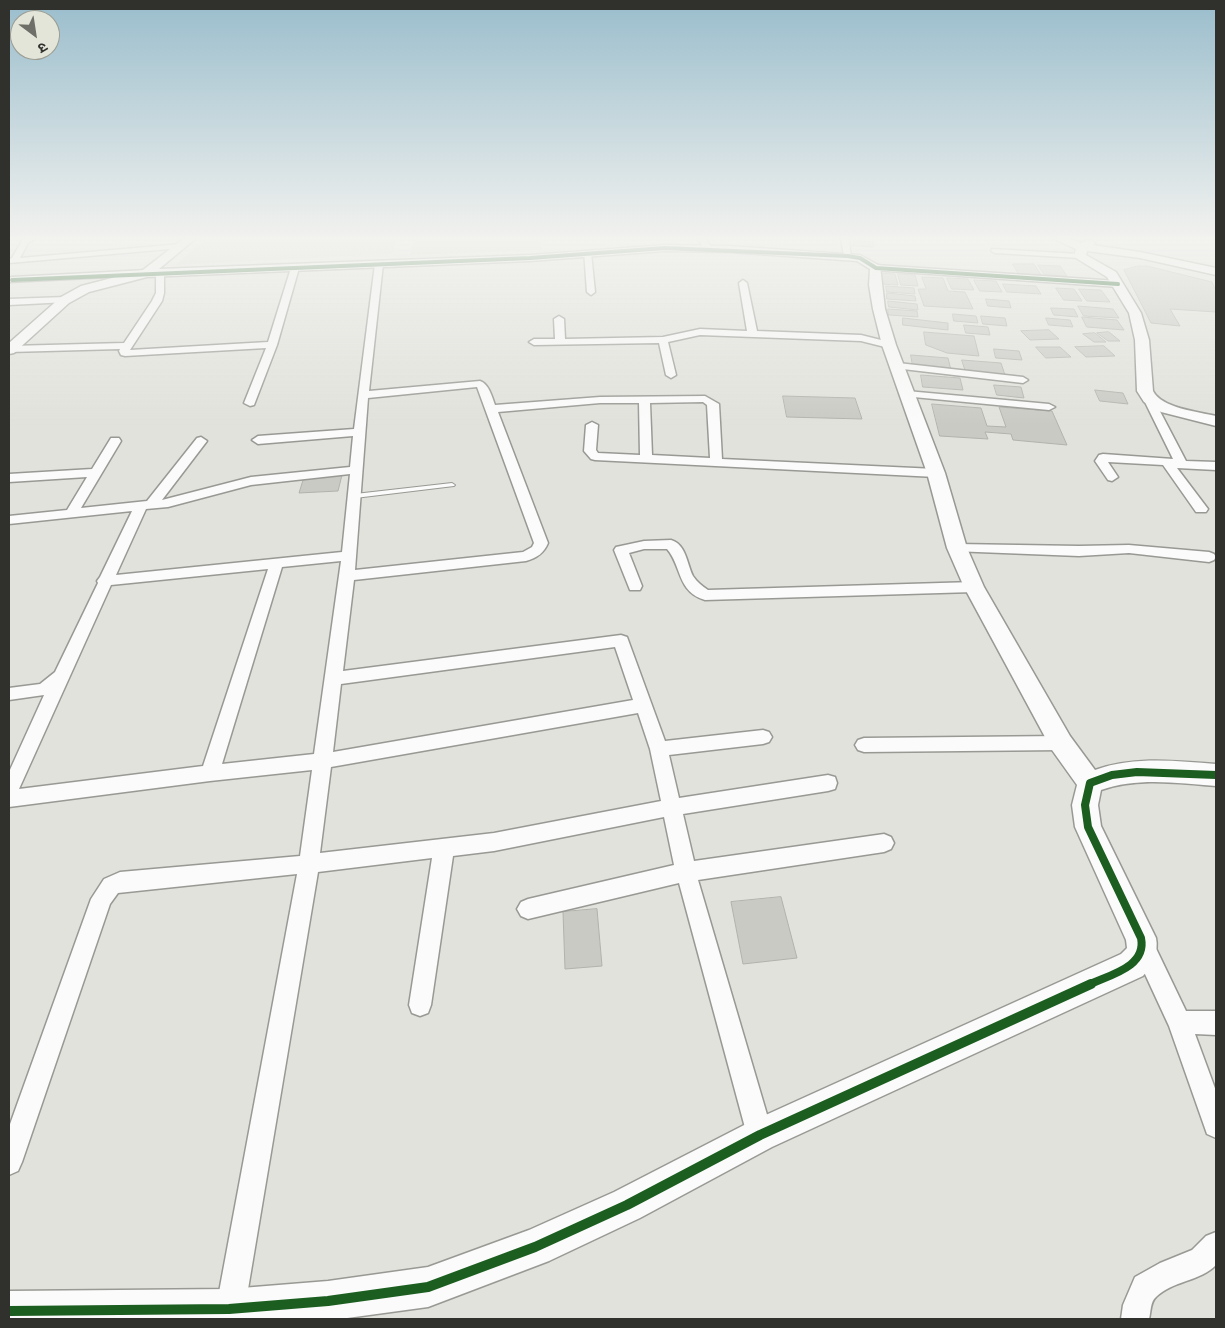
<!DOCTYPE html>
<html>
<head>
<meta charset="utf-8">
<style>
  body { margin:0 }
  #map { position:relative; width:1225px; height:1328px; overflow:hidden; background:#e1e2db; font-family:"Nunito Sans","Noto Sans Devanagari",sans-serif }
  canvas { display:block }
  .frame { position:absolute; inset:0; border:10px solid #30312c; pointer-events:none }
  .north { position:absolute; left:10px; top:10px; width:50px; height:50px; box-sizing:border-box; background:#e3e5d8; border:1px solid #9b9d93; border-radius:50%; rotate:149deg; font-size:14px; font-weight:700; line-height:20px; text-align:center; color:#30312c }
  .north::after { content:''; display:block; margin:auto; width:18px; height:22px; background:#6e6f69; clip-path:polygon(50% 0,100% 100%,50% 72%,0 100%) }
</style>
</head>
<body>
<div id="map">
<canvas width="1225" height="1328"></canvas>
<div class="frame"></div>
<div class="north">उ</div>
</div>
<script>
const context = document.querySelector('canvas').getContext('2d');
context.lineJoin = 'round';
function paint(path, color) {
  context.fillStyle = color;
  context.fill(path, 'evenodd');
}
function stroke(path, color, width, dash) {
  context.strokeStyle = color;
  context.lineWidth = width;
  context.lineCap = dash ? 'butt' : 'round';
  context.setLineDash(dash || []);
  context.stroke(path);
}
paint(new Path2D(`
  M205,239H397L392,254L175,265Z`), '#d7d9ca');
paint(new Path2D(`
  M414,239H541L542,250L410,255Z`), '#d5d8c1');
const building = new Path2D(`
  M854,240L874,242V247L854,246Z
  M1013,264H1034L1041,275L1019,274Z
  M1038,265L1060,266L1067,276L1045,275Z
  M1138,266H1147L1212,282L1216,291V312L1170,309L1180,326L1151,323L1124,270Z
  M879,273L895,274L898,285L881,284Z
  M898,274L915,275L918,286L901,285Z
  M922,277L943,278L948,291L965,292L973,309L924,306L918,289H926Z
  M947,278L968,279L974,290L952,289Z
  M974,280L996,281L1002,292L980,291Z
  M1003,284L1036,286L1041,294L1007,292Z
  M886,286L914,288L915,294L887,292Z
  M1056,288L1074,289L1082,301L1064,300Z
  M1079,289L1101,290L1110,302L1087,301Z
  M887,293L915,296L916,301L887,299Z
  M986,299L1009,301L1011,308L988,306Z
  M888,301L917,304L918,310L889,307Z
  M1078,306L1113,309L1119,318L1084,316Z
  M1051,308L1074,309L1078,317L1054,315Z
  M888,309L917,311L918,317L889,315Z
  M953,314L976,316L978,323L954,321Z
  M981,316L1005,318L1007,326L983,324Z
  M1082,317L1117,320L1124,330L1087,327Z
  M903,318L948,323V330L903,325Z
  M1046,318L1070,320L1073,327L1049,325Z
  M964,325L988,327L990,335L966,333Z
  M1049,330L1059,339L1030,340L1021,331Z
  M924,332L974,336L979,356L947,353L926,345Z
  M1109,332L1120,341H1108L1097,333Z
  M1095,333L1106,342H1094L1083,334Z
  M1104,346L1115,356L1086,357L1075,347Z
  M1036,347H1060L1071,357L1046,358Z
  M994,349L1019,351L1022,360L996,358Z
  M911,355L948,358L951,370L913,366Z
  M962,360L1001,363L1005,375L966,372Z
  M921,375L960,378L963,390L923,387Z
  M994,385L1021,387L1024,398L997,395Z
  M1095,390L1123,393L1128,404L1100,401Z
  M783,396L855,398L862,419L787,417Z
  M932,404L981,408L987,426L1006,427L999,407L1052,411L1067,445L1013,440L1011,434L985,432L988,439L940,436Z
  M342,475L338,491L299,493L304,477Z
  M781,897L797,958L743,964L731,902Z
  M597,909L602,966L565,969L563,912Z`);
paint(building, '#c9cac4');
stroke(building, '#b1b2ac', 1);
const lane = new Path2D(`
  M452,483L455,485L454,486L355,498L352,496L355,494Z`);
const street = new Path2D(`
  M23,239H35L28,243L20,258L181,244L185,246L181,248L9,263V259L12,258Z
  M698,239H706L712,249L711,251H705Z
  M841,239H849L851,258L844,256Z
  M992,249L1080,254L1084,256L1080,258L995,253L991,251Z
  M584,251L591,253L595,292L591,295L587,292Z
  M379,261L383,264L369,391L480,381C489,384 492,397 495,405L600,397L705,396L719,404L722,459L936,469L942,473L936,477L595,460L591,459L584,451L586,425L592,422L598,425L596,450L598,453L640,455L639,403H600L498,412L548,543C544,553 537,558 526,561L354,580L343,671L621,635L627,637L665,741L763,730L769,732L772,737L769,742L763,744L669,755L679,798L828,775L835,777L837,783L835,789L828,791L683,814L694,861L884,834L891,837L894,843L891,849L884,852L698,880L773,1135L769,1144L760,1148L751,1144L747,1135L679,883L528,919L521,916L517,909L521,902L528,899L674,865L664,817L494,851L453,856L431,1005L428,1013L420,1016L412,1013L409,1005L432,858L318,872L243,1319H214L297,874L118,893L110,904L22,1162L18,1171L9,1175V1127L91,899L104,879L120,872L300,856L312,770L210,781L9,807V772L44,695L9,700V688L40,684L55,672L98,583L97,581L100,577L132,511L9,524V516L67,510L87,477L9,482V474L92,469L111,438H119L121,441L81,508L147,501L197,438L201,437L207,441L162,500L251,477L350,467L353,436L258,444L252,440L258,436L354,429L375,264ZM477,387L534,543L532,547L523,552L355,570L368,398ZM703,402L707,405L710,458L652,455L650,403ZM350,474L342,552L116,575L146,509L168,507L251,485ZM341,561L314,754L222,764L282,567ZM268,569L203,766L19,789L111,585ZM615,647L633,700L333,752L341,684ZM638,713L650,749L661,801L494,833L320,853L331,767Z
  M295,265L299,268L277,345L254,405L250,406L244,403L266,348L125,356L121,355L119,351L120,349L9,352L10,346L124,343L152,301L156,293V272L160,269L164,272V293L162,301L130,350L268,342L291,268Z
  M876,265L1118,281L1122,284L1118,287L873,270V266Z
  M147,270L150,271V275L9,282V278L12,277Z
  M743,280L747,283L757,331L861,335L893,343L894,345L889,348L861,341L700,335L668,342L676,375L671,378L666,375L659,343L534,345L529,342L534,339H555L554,319L559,316L564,319L565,339L663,337L700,329L747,331L739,283Z
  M65,297L68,298V302L9,305V299Z
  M898,363L1023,377L1028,380L1023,383L894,368L893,366L894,364Z
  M907,391L1049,404L1055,407L1049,410L903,396L902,394L903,392Z
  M1147,393L1152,396L1186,461L1216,462V470L1177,468L1208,509L1206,512H1196L1163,465L1108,462L1118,477L1112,481L1108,480L1095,461L1099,455L1103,454L1173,459L1142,396Z
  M671,540C686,544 687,564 693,576C697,582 702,586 708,590L974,582L979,583L981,587L979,591L974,592L705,600C677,592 682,566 667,549H644L629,553L642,586L640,590H630L614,550L616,547L644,541Z
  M957,544L1079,546L1129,545L1209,552L1214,554L1216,557L1214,560L1209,562L1129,553L1079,556L952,551L950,548L952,545Z
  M1061,736L1067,738L1070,743L1067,748L1061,750L864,752L858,750L855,745L858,740L864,738Z
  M1143,935L1151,938L1186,1011H1216V1035L1195,1034L1216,1091V1138L1207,1134L1169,1026L1132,946L1135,938Z
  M1216,1232V1265C1201,1281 1172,1281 1156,1297C1150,1302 1151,1312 1149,1319H1121L1123,1305L1135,1277L1160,1263L1192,1250L1206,1236Z`);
const secondary = new Path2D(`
  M183,239H195L159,269L530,255L665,245L729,246L860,255L880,266L885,309L896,345L945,473L967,548L984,587L1070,736L1095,770C1134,756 1176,761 1216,764V786C1178,783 1137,777 1101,790L1098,805L1101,826L1156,938C1159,952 1152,966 1143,976L772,1147L640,1218L549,1261L428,1307L340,1319H9V1291L229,1289L328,1281L428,1267L529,1230L614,1192L748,1123L1121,954L1127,948L1126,940L1075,827L1072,805L1077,785L1052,750L964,587L947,548L927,473L882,345L873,309L869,285L870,269L857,261L729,252L665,251L530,261L147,277L89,292L69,303L14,353L9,354V343L61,297L81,286L143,270Z
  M1054,239H1070L1081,243L1089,240L1093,241L1095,243L1093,245L1140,252L1216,268V275L1140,258L1087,251L1086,255L1116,272L1141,313L1149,340L1153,391C1161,408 1199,412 1216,416V426L1161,412L1144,402L1137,391L1135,340L1129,313L1107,277L1076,258L1074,256L1076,249Z`);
stroke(lane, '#989994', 2);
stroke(street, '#989994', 3);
stroke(secondary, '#989994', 3);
paint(lane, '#fafbfa');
paint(street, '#fafbfa');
paint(secondary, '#fafbfa');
stroke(new Path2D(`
  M12,280L530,258L665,248L848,256L860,258L876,268L1118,284`), '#1b5e20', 4);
stroke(new Path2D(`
  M1088,985C1109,975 1147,967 1141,938L1088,827L1085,805L1090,783L1112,775L1137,772L1216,775`), '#1b5e20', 8);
stroke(new Path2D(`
  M9,1311L229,1309L328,1301L428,1287L535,1247L627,1205L760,1135L1091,984`), '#1b5e20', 10);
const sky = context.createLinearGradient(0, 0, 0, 425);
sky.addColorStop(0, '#9abdcc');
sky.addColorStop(0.56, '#f2f2ef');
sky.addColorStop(1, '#f2f2ef00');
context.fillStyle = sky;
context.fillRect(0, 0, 1225, 425);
</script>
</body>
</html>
